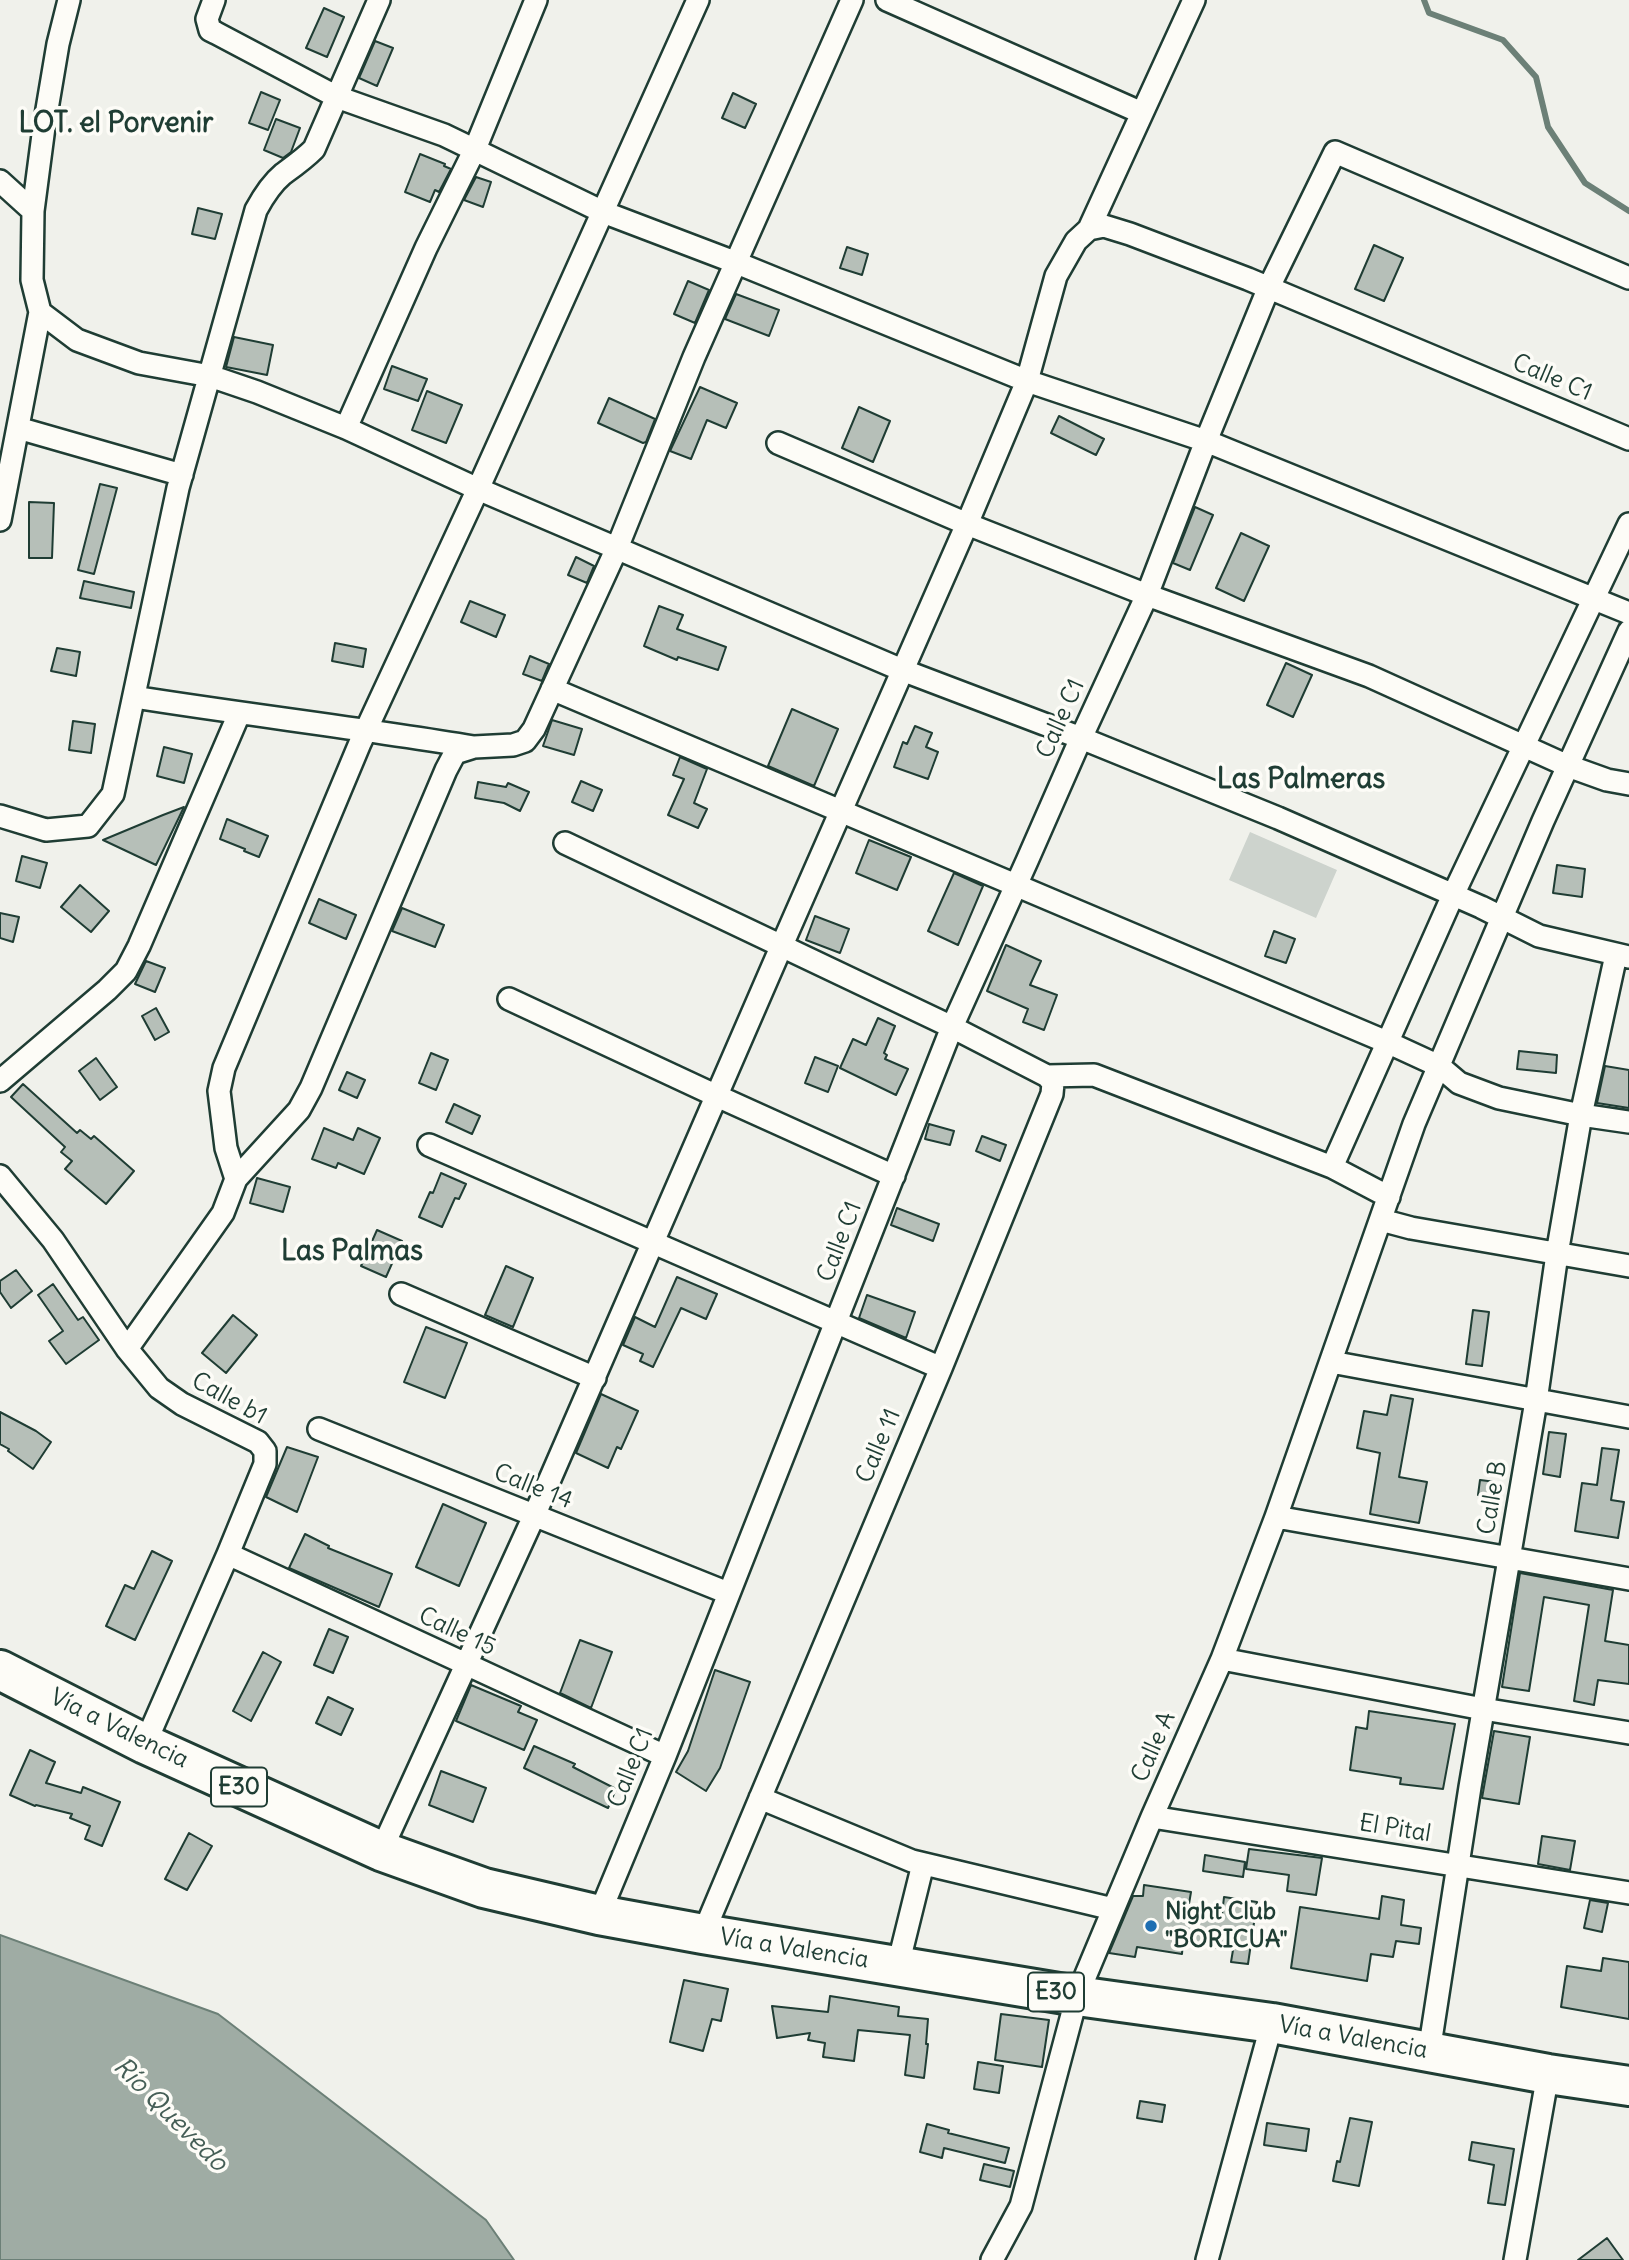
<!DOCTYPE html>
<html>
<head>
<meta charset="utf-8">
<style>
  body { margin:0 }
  canvas { display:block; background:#f0f1eb }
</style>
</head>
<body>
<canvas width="1629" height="2260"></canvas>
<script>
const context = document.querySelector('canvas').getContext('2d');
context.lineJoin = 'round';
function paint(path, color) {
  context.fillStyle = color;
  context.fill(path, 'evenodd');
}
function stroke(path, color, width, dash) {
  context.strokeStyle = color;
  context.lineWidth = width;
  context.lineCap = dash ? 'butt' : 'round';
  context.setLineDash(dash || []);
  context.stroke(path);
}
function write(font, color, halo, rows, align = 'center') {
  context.font = font + ' Delius,sans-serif';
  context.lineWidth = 7;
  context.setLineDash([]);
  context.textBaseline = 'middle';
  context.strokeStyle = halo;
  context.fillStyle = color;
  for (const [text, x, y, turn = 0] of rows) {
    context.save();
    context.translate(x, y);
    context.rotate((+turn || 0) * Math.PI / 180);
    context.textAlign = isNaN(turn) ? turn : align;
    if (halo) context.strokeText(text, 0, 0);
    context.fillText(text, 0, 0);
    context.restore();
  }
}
paint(new Path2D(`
  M1250,832L1337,870L1316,918L1229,880Z`), '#cdd3cd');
const water = new Path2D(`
  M0,1935L218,2014L486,2220L514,2260H0Z`);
paint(water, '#9faca4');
stroke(water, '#6c8077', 2);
stroke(new Path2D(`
  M1424,0L1429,13L1503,40L1536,77L1548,127L1585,183L1629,211`), '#6c8077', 6);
const building = new Path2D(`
  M324,8L344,17L327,57L306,48Z
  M375,41L393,48L377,86L359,78Z
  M261,92L280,100L268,130L249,123Z
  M733,93L756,104L745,128L722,118Z
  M276,119L300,128L291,152L283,158L264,150Z
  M420,154L445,164L444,166L451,169L439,192L435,190L430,202L405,192Z
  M476,177L491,182L483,207L464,200Z
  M198,208L222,214L215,239L192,234Z
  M1374,245L1403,258L1384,301L1355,289Z
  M847,247L868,254L862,275L840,268Z
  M688,281L709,290L695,323L674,314Z
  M736,294L779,310L769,336L725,319Z
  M234,337L273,345L267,375L226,367Z
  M392,366L427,379L418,401L384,389Z
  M700,387L737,403L726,428L707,420L691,459L670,451Z
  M427,391L462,405L446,443L412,430Z
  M609,398L655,419L646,442L643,443L598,423Z
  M859,407L890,421L873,462L842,448Z
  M1059,416L1104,439L1096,455L1051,433Z
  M100,484L117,488L94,574L78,570Z
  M29,502L54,503L52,558H29Z
  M1195,507L1213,515L1190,570L1173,563Z
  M1241,533L1269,546L1244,601L1216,588Z
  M576,557L594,566L587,583L568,575Z
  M84,581L134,592L131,608L80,598Z
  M470,601L505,615L496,637L461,622Z
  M659,606L683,615L677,629L726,647L718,670L678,657L677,660L644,646Z
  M335,643L366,649L363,667L332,661Z
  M57,648L80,652L76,676L51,671Z
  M530,656L549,664L542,681L523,674Z
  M1286,663L1312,675L1293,717L1267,705Z
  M792,709L838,729L814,786L768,766Z
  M552,720L582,729L574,755L543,746Z
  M73,721L95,724L91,753L69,750Z
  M915,726L932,733L926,747L938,752L928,779L894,767L903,742L907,744Z
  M164,747L192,754L184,783L157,776Z
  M680,757L707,769L694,803L707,809L698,828L668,815L684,779L673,775Z
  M581,781L602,790L593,811L572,802Z
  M478,782L506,787L508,783L529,792L520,811L504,803L475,798Z
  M184,807L156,865L103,840L163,815Z
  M227,819L268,836L259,857L244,851L245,849L220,839Z
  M869,840L911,857L897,890L856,873Z
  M22,856L47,863L40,888L16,881Z
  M1557,865L1585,869L1582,897L1553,893Z
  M954,873L983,886L958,945L928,931Z
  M80,885L109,911L91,932L61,907Z
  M319,899L356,915L346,939L309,923Z
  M402,908L444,925L435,947L392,931Z
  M0,913L19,917L13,942L0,938Z
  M815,916L849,929L840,953L806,940Z
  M1274,931L1295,939L1286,963L1265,956Z
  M1006,945L1041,961L1030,985L1057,995L1044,1030L1023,1022L1028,1009L987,991Z
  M146,961L165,968L155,992L135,984Z
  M156,1008L169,1032L155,1040L142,1016Z
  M878,1018L895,1026L884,1053L887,1055L885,1059L908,1069L896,1095L840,1068L853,1039L866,1045Z
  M1519,1051L1557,1055L1556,1073L1517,1069Z
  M431,1053L448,1060L436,1090L419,1083Z
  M815,1057L838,1066L828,1092L805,1083Z
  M96,1058L117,1087L100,1100L79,1071Z
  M1605,1066L1629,1070V1108L1597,1103Z
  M347,1072L365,1080L357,1098L339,1090Z
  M23,1084L77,1133L80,1130L91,1139L94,1136L134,1171L106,1204L65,1169L72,1161L61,1152L65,1147L11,1097Z
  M454,1104L480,1116L472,1134L446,1122Z
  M929,1124L954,1131L950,1145L925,1139Z
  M324,1128L353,1140L358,1128L380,1138L364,1174L338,1163L336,1168L312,1159Z
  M982,1136L1006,1145L1000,1161L976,1151Z
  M441,1173L466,1184L459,1199L455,1198L442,1227L419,1217L430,1192L433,1193Z
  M257,1178L290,1187L283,1212L250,1203Z
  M897,1208L939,1224L933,1241L891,1225Z
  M377,1230L402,1241L386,1277L361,1266Z
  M506,1266L533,1278L513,1327L485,1315Z
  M16,1270L32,1291L11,1308L0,1292V1281Z
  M677,1277L717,1294L706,1319L681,1308L653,1367L640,1361L643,1354L623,1345L635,1317L655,1327Z
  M53,1284L78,1320L83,1317L99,1340L66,1364L49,1341L63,1331L38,1295Z
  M867,1295L915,1312L906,1338L859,1318Z
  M1473,1310L1489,1312L1482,1366L1466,1364Z
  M233,1315L257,1335L226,1373L202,1353Z
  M426,1327L467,1343L445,1398L404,1382Z
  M601,1394L638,1411L621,1449L617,1447L608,1468L576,1453Z
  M1391,1395L1413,1399L1399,1477L1427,1482L1419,1523L1370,1514L1380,1453L1357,1448L1364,1411L1387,1415Z
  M0,1412L36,1431L51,1442L33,1469L8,1451L9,1449L0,1444Z
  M1549,1432L1566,1434L1560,1477L1543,1474Z
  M287,1447L318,1457L297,1512L266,1497Z
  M1602,1448L1619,1450L1611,1500L1624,1502L1618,1538L1575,1531L1582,1483L1597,1485Z
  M1480,1480L1496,1482L1494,1497L1478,1495Z
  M443,1504L486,1523L459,1586L416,1567Z
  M305,1534L329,1546L328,1548L392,1574L379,1607L289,1568Z
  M152,1551L172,1561L135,1640L106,1626L125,1585L134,1589Z
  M1520,1573L1613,1590L1605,1641L1629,1645V1684L1598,1680L1594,1705L1574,1701L1589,1605L1544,1597L1529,1691L1502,1687Z
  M329,1629L348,1637L333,1673L314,1665Z
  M580,1640L612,1652L591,1708L560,1693Z
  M263,1652L281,1662L251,1721L233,1711Z
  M715,1670L750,1682L720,1768L706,1791L676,1772L688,1751Z
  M471,1685L521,1706L518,1712L537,1720L524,1750L456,1721Z
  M328,1697L353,1709L341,1735L316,1723Z
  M1369,1711L1455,1724L1443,1789L1400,1784L1401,1778L1350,1770L1356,1727L1367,1729Z
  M1494,1731L1530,1737L1519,1804L1482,1798Z
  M534,1746L575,1764L573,1767L616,1789L608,1808L524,1768Z
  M30,1750L55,1762L46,1783L81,1793L83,1787L120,1802L102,1846L85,1839L90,1826L70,1818L72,1814L36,1805L35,1806L10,1795Z
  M441,1771L486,1788L473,1822L429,1805Z
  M189,1833L212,1846L187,1890L165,1879Z
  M1542,1836L1575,1841L1570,1870L1538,1864Z
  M1249,1849L1322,1858L1316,1895L1287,1891L1289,1875L1246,1869Z
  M1205,1855L1245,1862L1243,1877L1203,1871Z
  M1144,1885L1191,1892L1188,1910L1222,1915L1224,1897L1257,1902L1248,1964L1231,1962L1233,1950L1183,1942L1182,1954L1137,1947L1135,1957L1109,1953L1133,1896H1143Z
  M1382,1896L1404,1900L1401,1925L1421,1928L1419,1944L1396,1941L1393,1957L1371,1954L1367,1981L1291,1968L1300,1907L1379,1919Z
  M1590,1900L1608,1903L1602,1932L1584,1928Z
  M1603,1958L1629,1962V2019L1561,2007L1567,1966L1601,1971Z
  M684,1980L728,1989L721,2021L712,2019L703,2051L670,2042Z
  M830,1996L899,2007L898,2016L928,2019L926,2044H928L924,2078L905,2075L910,2035L858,2030L854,2061L823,2057L825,2043L808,2040L810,2033L777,2038L772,2006L828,2012Z
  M1001,2014L1049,2020L1042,2067L995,2060Z
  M978,2062L1003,2066L999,2093L974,2089Z
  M1140,2101L1165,2105L1162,2122L1137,2118Z
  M1350,2118L1372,2122L1359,2186L1333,2181L1337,2161L1340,2162Z
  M1267,2123L1309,2129L1306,2151L1264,2145Z
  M927,2124L949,2130L948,2133L1009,2148L1005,2163L944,2148L942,2158L920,2152Z
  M1472,2142L1514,2149L1505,2205L1488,2203L1494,2165L1469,2160Z
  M984,2164L1014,2171L1010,2187L980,2180Z
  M1607,2238L1623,2260H1578Z`);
paint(building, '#b6bfb8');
stroke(building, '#1f3d34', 2);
const street = new Path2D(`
  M214,0L207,19L210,30L216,33L337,97L444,135L603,212L737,263L1027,381L1206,441L1629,613
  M887,0L1142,113
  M0,181L33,211
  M1089,229L1194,0
  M40,312L77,340L139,363L210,376L257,392L346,428L478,489L902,670L1081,738L1278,818L1481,907L1539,936L1629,957
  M18,428L182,475
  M346,428L426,248L475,149L536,0
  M778,443L967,524L1147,595L1369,676L1568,766L1607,780L1629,784
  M0,520L40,312L32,280L33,211L44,127L58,44L69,0
  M552,689L1389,1043L1439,1066L1459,1083L1499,1098L1581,1115L1629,1122
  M134,697C247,715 361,728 474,747
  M0,816L46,830L88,826L113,794L178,488L256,210C263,197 271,184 283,174C294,166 304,159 314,149L379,0
  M565,843L952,1027L1047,1076L1053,1083L1052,1094L941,1368L703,1934
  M509,999L717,1096L894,1176
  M1047,1076L1094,1075L1332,1167L1453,895L1629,524
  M0,1081L107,990L126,971L139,946L239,714
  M429,1145L941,1368
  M1332,1167L1389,1197
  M0,1176L53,1240L127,1349L159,1388L182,1404L258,1442L265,1451V1464L228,1554L145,1744
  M236,1179L299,1110L311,1088L446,770L455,753L474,747L513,745L525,741L534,729L617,548L694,357L852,0
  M1381,1220L1411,1228L1629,1266
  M401,1294L595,1378
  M127,1349L223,1213L236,1179L226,1148L219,1091L224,1068L360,743L478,489L698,0
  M1331,1362L1629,1417
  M319,1429L728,1593
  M1276,1517L1629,1579
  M228,1554L665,1756
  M1222,1659L1483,1709L1629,1733
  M760,1798L912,1861L1113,1909
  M1152,1817L1629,1893
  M381,1851L534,1516L782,945L967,524L1027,381L1056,276L1076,241L1089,229L1104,226L1130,234L1248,279L1629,439
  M599,1915L665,1756L952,1027L1027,861L1081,738L1147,595L1206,441L1269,287L1335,152L1629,278
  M898,1965L923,1864
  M1429,2052L1470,1787L1536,1401L1557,1254L1581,1115L1616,955
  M992,2260L1021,2206L1077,1996L1152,1817L1222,1659L1276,1517L1414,1124L1543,821L1629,631
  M1207,2260L1272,2023
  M1515,2260L1548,2074`);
const highway = new Path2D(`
  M0,1670L145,1744L381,1851L484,1888L599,1915L703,1934L1077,1996L1272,2023L1548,2074L1629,2086`);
stroke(street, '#1f3d34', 26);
stroke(highway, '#1f3d34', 44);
stroke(street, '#fdfcf7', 21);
stroke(highway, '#fdfcf7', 38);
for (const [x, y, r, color] of [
  [1151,1926,7,"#1f6fb2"]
]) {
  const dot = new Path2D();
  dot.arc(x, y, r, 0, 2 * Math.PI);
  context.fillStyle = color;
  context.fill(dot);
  stroke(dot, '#fdfcf7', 2.5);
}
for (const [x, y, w] of [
  [239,1787,56],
  [1056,1992,56]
]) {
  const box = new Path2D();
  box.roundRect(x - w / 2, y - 19.5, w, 39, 5);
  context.fillStyle = '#fdfcf7';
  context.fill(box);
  stroke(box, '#1f3d34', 2);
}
write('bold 23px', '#1f3d34', null, [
  ["E30",239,1787],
  ["E30",1056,1992]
]);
write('24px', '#1f3d34', '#fdfcf7', [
  ["Calle C1",1552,378,23],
  ["Calle C1",1061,719,-66],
  ["Calle C1",840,1242,-69],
  ["Calle b1",229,1399,29],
  ["Calle 11",879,1446,-67],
  ["Calle 14",533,1487,22],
  ["Calle B",1493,1498,-80],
  ["Calle 15",457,1632,25],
  ["Vía a Valencia",119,1729,26],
  ["Calle A",1154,1747,-66],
  ["Calle C1",631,1768,-68],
  ["El Pital",1395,1829,9],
  ["Vía a Valencia",794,1949,9],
  ["Vía a Valencia",1353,2038,10]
]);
write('bold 24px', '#1f3d34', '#fdfcf7', [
  ["Night Club",1165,1912],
  ["\"BORICUA\"",1165,1940]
], 'left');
write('italic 26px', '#455e56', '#fdfcf7', [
  ["Río Quevedo",170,2115,45]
]);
write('bold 28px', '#1f3d34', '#fdfcf7', [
  ["LOT. el Porvenir",116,124],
  ["Las Palmeras",1301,780],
  ["Las Palmas",352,1252]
]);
</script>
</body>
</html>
